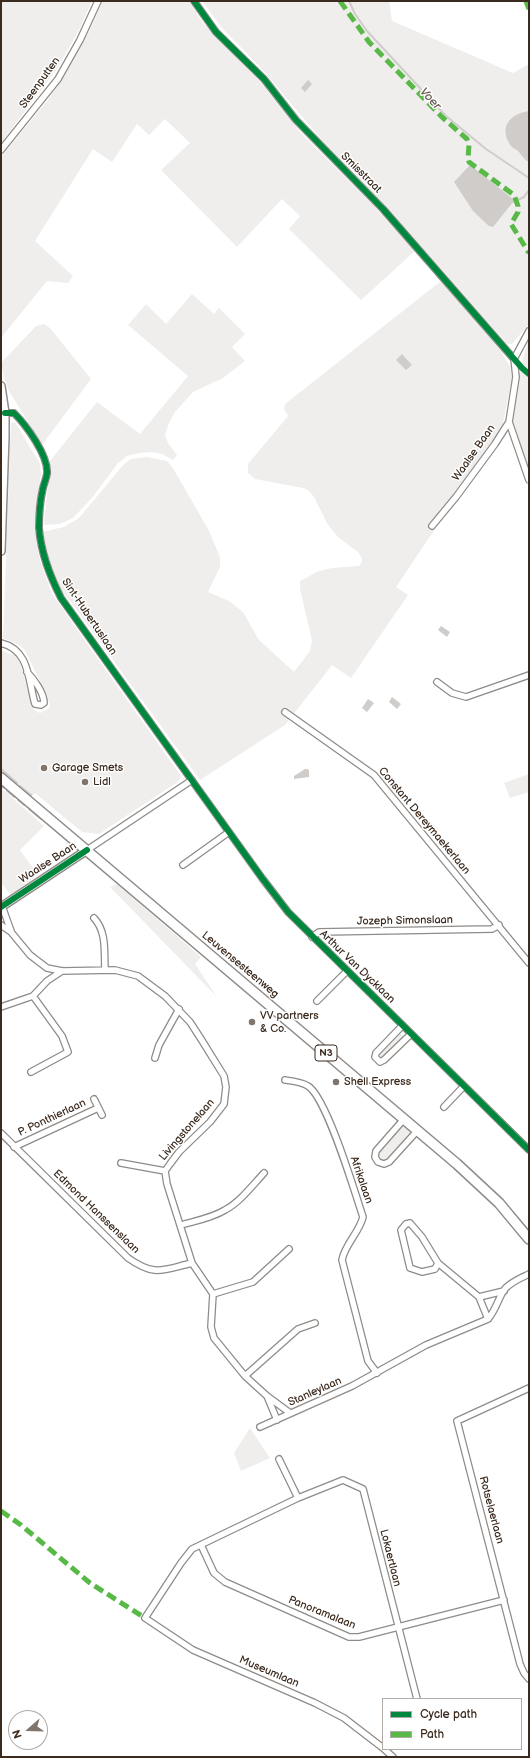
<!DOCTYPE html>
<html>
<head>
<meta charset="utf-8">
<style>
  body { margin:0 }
  #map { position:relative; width:530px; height:1758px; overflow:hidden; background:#fff; font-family:"Balsamiq Sans",sans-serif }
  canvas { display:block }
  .frame { position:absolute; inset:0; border:2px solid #3b2a1e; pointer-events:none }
  .legend { position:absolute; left:382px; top:1698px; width:140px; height:52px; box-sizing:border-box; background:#fff; border:1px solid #b1aaa5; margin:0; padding:5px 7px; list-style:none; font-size:12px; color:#3b2a1e }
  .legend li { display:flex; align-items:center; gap:8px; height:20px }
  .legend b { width:20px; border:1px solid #b1aaa5 }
  .north { position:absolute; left:8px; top:1710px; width:40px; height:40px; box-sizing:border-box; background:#fff; border:1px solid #b1aaa5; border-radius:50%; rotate:250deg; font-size:11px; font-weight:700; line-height:16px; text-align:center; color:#3b2a1e }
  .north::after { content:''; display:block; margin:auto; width:14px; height:18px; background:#80756d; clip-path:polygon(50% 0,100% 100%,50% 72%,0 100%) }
</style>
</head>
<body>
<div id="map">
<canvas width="530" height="1758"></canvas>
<div class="frame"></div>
<ul class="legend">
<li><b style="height:5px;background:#00873e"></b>Cycle path</li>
<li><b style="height:5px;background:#58b947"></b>Path</li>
</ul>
<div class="north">N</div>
</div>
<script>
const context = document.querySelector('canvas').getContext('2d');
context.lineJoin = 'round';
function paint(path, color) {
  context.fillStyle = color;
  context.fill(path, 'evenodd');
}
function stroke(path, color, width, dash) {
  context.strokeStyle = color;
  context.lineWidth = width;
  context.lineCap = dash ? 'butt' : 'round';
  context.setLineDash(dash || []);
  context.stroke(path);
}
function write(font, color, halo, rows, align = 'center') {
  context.font = font + ' "Balsamiq Sans",sans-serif';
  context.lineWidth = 3;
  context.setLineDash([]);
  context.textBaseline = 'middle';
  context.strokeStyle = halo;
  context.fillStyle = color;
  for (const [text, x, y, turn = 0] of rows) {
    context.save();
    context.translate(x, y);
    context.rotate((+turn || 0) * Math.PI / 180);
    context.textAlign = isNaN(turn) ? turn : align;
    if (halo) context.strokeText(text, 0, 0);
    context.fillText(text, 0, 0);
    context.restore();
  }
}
paint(new Path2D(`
  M1,1H92L79,30L57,69L1,143Z
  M103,1H189L203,23L258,79L301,133L372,204L415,251L361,300L289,229L300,216L282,199L237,247L161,170L190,143L165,119L149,135L137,124L112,162L93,149L35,241L73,276L68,283L47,281L1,338V157L47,101L65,75L88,34Z
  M202,1H389L392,21L513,73L529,64V324L512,344H507L389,209L322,140L261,68L222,28Z
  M441,281L501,351L510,367L512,378L502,428L488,451L452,498L443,517L396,587L408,595L351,678L332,665L285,725L200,780L71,602L62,592L47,557L42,532L64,527L79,518L124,464L131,459L147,457L167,461L173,468L209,531L220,557V567L208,592L229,601L243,612L259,640L294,672L310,651L312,640L300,589V581L319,571L332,568L359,566L362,562V559L359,553L338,537L328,525L314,497L308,490L303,488L255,479L248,473V464L288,416L284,409L285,404Z
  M192,294L214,314L219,308L245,334L232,347L245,361L223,378L193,392L175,412L169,423L165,435L168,443L177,455L173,460L162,454L153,452L139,453L127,456L118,463L92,498L73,518L60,524L44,525L47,492L51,472L50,461L97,402L140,434L188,376L128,325L146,304L166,324Z
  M44,324L50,328L91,379L42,445L9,391L4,378L1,363L36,326Z
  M529,337V469L513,423L521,366Z
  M15,422L40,464L41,474L35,519L36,541L40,560L52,594L181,776L179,781L99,834L82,832L35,793L31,797L1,771V650L18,657L34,710L40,713L48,709L50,705L45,691L24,649L19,645L3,638L11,423Z
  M529,774V792L510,798L504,783Z
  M1,788L44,826L20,850L38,875L11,895L1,883Z
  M117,884L201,957L195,964L217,997L110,887Z
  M399,1033L403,1035L402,1038L383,1057L380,1058L379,1054Z
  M404,1123L414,1131L387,1160L381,1161L378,1156L380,1149Z
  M250,1428L270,1458L241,1471L234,1453Z`), '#efeeed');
paint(new Path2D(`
  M308,80L312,84L305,92L301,88Z
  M529,111V162C524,160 522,155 518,151C516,149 512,148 511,146C498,127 510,114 529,111Z
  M470,165L513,199V202L493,227L489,226L473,211L454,182Z
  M402,354L412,365L406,370L396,360Z
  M441,626L450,632L447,637L438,630Z
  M392,697L401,704L397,709L389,702Z
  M368,699L374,703L367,712L362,708Z
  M305,769H308L309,771V777L294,779V776Z`), '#d0ccca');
stroke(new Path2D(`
  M349,1L355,14L367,31L446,116L486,149L529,178
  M513,202L524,197L529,190
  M1,769L17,783
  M1,786L4,788
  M20,786L31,795
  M7,791L14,797
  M18,800L24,805
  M29,809L41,819`), '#d0ccca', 2);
const minor = new Path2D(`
  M194,1L216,32L264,79L296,120L383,209L514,359
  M1,150L58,79L80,40L98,1
  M5,413H14C26,425 49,456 47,474C46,479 44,484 43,488C40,501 39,515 39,528C41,554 50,576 61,598L262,878L288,912L529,1150
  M509,422L529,480
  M432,526L456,497L495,444L509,422L516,377L514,359L529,331
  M1,643C30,650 28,680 35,704L41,705L44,703C44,693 34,679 27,672
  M437,682L452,693L466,697L529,675
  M285,712L374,775L529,963
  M87,850L192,780
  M183,865L229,832
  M2,906L11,931
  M94,918C107,932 104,952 105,970
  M1,925L11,932L30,955L47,968L62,971L115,970L138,976L165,996L190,1022L201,1039L224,1076L226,1087L224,1104L210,1122L179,1152L170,1164L165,1171L167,1184L192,1263L213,1294L211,1327L214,1338L245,1376L267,1396L290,1413
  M312,937L319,932L492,929L499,925
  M317,1001L347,971
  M1,1007L33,996L47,981L62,971
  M402,1026L376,1053L375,1057L380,1062L384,1060L411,1034
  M155,1058L159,1045L179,1009
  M31,1072L68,1052L62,1036L33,996
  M285,1080C293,1081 302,1082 308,1086C327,1098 355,1193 363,1217C359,1233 345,1244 342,1260L368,1361L377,1373
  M94,1099L102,1115
  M444,1107L464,1086
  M404,1119L376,1151L375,1157L378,1162L384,1164L389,1162L418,1130
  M1,1133L128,1258C155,1277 162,1270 192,1263
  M14,1147L98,1108
  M121,1163L165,1171
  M181,1225C195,1221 212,1218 225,1210C240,1202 252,1186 264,1173
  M438,1263L435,1269L422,1272L410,1268L401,1230L406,1224L410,1223L422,1237L438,1263L479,1297L488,1319
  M213,1294L253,1282L289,1249
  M479,1297L504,1291
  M245,1376L298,1329L315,1323
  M529,1388L457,1421L520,1664L524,1673L529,1679
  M267,1396L277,1420
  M260,1427L352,1386L426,1345L488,1319C496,1310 498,1299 504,1290C510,1282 521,1278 529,1274
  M279,1459L298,1498
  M201,1545L214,1573L225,1582L349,1637H359L504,1600
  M383,1748L344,1718L315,1703L193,1650L145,1618L181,1563L192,1549L298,1498L343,1480L363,1489L417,1699
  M384,1749L393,1757`);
const tertiary = new Path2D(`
  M1,386L5,413V437L1,551
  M1,907L87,850`);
const primary = new Path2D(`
  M1,778L457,1164L499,1203L529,1239`);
stroke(minor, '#8e8b88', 8);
stroke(tertiary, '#8e8b88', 10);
stroke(primary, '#8e8b88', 12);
stroke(minor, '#fff', 5.5);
stroke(tertiary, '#fff', 7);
stroke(primary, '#fff', 9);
stroke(new Path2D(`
  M340,1L369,42L443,118L467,139L469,145L468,158L469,162L514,195L518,206V212L511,224L529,253
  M526,1L529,9
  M1,1511L21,1525L90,1583L145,1618`), '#58b947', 5, [10, 5]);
stroke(new Path2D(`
  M194,1L216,32L264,79L296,120L383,209L522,368L529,374
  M5,413H14C26,425 49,456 47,474C46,479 44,484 43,488C40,501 39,515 39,528C41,554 50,576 61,598L262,878L288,912L529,1150
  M1,907L87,850`), '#00873e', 6);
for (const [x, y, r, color] of [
  [44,768,4,"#80756d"],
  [85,782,4,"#80756d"],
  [252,1022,4,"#80756d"],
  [336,1082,4,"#80756d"]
]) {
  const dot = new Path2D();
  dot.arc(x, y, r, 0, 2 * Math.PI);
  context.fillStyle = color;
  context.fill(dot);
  stroke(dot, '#fff', 1.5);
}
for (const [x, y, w] of [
  [326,1053,22]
]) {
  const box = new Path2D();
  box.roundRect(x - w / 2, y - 8, w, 16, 3);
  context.fillStyle = '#fff';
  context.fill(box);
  stroke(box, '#3b2a1e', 1);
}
write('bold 10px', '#3b2a1e', null, [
  ["N3",326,1053]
]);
write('11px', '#3b2a1e', '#fff', [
  ["Steenputten",40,83,-54],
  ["Smisstraat",361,173,45],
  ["Waalse Baan",474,453,-55],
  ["Sint-Hubertuslaan",89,617,56],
  ["Constant Dereymaekerlaan",424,821,50],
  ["Waalse Baan",48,863,-33],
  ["Jozeph Simonslaan",405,921,-1],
  ["Leuvensesteenweg",240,965,40],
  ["Arthur Van Dycklaan",357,967,44],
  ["P. Ponthierlaan",52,1118,-25],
  ["Livingstonelaan",187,1130,-49],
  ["Afrikalaan",361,1180,71],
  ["Edmond Hanssenslaan",96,1212,44],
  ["Stanleylaan",315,1392,-24],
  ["Rotselaerlaan",491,1510,75],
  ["Lokaertlaan",390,1558,76],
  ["Panoramalaan",322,1613,22],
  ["Museumlaan",269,1672,23]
]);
write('11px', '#3b2a1e', '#fff', [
  ["Garage Smets",52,768],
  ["Lidl",93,782],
  ["VV partners",260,1016],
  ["& Co.",260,1029],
  ["Shell Express",344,1082]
], 'left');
write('italic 12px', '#685b52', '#fff', [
  ["Voer",430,99,47]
]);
</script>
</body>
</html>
